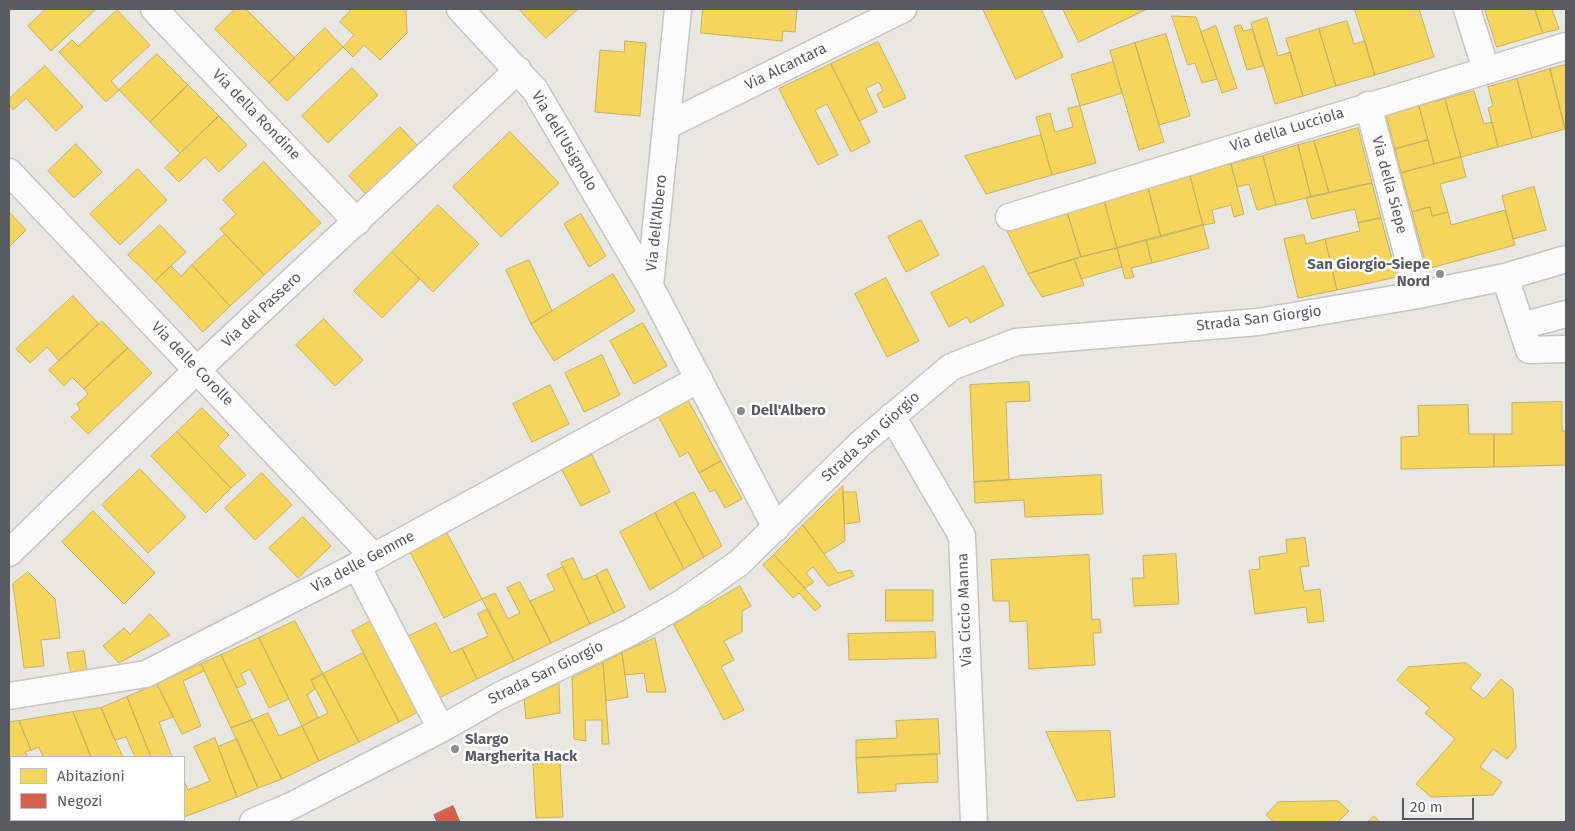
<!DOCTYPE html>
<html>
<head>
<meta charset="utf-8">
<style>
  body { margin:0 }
  #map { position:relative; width:1575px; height:831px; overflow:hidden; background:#e8e7e2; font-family:"Fira Sans",sans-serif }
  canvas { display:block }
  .frame { position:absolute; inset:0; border:10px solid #585c60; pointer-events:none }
  .legend { position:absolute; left:10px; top:756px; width:175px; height:65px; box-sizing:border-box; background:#fff; border:1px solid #bcbebf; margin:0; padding:6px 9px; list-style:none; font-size:15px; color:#585c60 }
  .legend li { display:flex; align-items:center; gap:10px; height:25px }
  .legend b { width:25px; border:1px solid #bcbebf }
  .scale { position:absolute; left:1402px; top:798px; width:72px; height:22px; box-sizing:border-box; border:2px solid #585c60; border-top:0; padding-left:6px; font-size:15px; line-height:18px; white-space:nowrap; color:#585c60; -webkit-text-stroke:4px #fff; paint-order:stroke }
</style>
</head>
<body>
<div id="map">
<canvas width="1575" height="831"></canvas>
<div class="frame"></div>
<ul class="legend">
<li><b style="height:14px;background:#f6d55c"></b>Abitazioni</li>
<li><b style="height:14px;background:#d6604d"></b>Negozi</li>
</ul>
<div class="scale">20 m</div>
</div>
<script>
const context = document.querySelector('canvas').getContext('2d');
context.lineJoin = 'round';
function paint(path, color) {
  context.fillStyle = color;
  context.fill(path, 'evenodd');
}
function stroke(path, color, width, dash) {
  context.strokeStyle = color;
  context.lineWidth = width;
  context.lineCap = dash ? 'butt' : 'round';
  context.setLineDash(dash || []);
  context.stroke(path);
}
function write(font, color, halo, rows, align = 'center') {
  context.font = font + ' "Fira Sans",sans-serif';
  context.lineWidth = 5;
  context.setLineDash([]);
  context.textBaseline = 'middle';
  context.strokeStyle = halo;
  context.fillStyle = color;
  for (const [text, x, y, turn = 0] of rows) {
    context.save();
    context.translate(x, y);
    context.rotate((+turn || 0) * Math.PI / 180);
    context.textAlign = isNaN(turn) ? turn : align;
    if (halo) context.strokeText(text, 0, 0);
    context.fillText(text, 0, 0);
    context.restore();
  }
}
const homes = new Path2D(`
  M46,9H96L51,51L28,26Z
  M235,9H246L295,58L269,83L215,29Z
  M352,9H406L407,33L380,60L364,45L353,57L343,47L354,35L340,22Z
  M519,9H578L546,38Z
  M703,9H797L795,32L783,31L782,41L701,33Z
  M983,9H1041L1063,57L1016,79Z
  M1063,9H1147L1079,42Z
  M1355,9H1419L1434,57L1375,75Z
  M1485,9H1535L1543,33L1497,47Z
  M1535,9H1552L1559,29L1543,33Z
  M117,10L150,45L111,81L119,90L106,102L59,52L72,40L78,46Z
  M1172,16L1196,17L1217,79L1202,83L1195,63L1188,65Z
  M1267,18L1278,56L1290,52L1303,96L1275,104L1251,23Z
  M1347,21L1354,44L1365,41L1375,75L1336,86L1319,29Z
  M1241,25L1243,31L1252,29L1263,66L1247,70L1234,27Z
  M1216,26L1237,88L1222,93L1201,32Z
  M325,28L343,47L287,101L269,83Z
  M1319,29L1336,86L1303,96L1286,39Z
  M1166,34L1190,116L1159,125L1135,43Z
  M625,41L646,43L640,116L595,112L600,50L624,52Z
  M878,42L906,98L884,108L877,94L883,91L879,82L866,88L877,112L859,121L831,64Z
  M1135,43L1164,142L1139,150L1110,51Z
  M157,54L188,85L150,122L119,90Z
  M1113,62L1122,93L1080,106L1071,75Z
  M831,64L870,142L851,152L827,104L815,110L838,155L818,165L779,89Z
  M1566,65V129H1565L1550,69Z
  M45,66L83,107L56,131L26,98L13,110L9,104V99Z
  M352,68L378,95L328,143L302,116Z
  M1550,69L1565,129L1532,138L1517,79Z
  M1517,79L1532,138L1498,147L1488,108L1493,106L1488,87Z
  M188,85L219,116L180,153L150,122Z
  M1474,91L1484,124L1492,122L1498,147L1461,157L1445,99Z
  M1445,99L1461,157L1434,164L1419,106Z
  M1080,106L1096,163L1052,175L1036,117L1050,113L1055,132L1073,127L1068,109Z
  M1419,106L1428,140L1395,149L1386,115Z
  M219,116L247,145L219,172L205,157L179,182L165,168Z
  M400,127L417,145L366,194L349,176Z
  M1358,128L1372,183L1329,193L1314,141Z
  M510,132L559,183L501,237L453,187Z
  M1041,135L1052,175L986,194L965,156Z
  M1428,140L1434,164L1401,173L1395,149Z
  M1314,141L1329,193L1311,197L1298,145Z
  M76,144L102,172L74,198L48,171Z
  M1298,145L1311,197L1276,205L1263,156Z
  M1263,156L1276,205L1257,210L1249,184L1237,187L1231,164Z
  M1461,157L1466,177L1440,184L1448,212L1432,216L1430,207L1412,212L1401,173Z
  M264,162L321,223L264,275L220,229L236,214L223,200Z
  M1231,164L1244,214L1234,217L1231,205L1212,210L1215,223L1203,225L1190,176Z
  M138,169L167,200L120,245L90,214Z
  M1190,176L1203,225L1161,237L1148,188Z
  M1372,183L1381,218L1358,223L1355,209L1312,219L1306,198Z
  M1534,187L1546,230L1513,239L1502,196Z
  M1148,188L1161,237L1117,248L1104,201Z
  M1104,201L1117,248L1081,257L1067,212Z
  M438,205L479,244L433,292L392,252Z
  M1430,207L1432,216L1448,212L1451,225L1505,210L1515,245L1427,269L1412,212Z
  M9,212L26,230L9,247Z
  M1067,212L1081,257L1028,274L1006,229Z
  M581,214L606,256L589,267L564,224Z
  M1381,218L1397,277L1337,290L1325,239L1360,231L1358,223Z
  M921,220L939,255L906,272L888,237Z
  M160,225L186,252L155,281L128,255Z
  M1203,225L1209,248L1152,263L1146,240Z
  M225,234L264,275L230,306L192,265Z
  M1304,235L1306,244L1325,239L1337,290L1298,298L1284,239Z
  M1146,240L1152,263L1131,268L1134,277L1125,279L1117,248Z
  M1117,248L1122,267L1081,279L1074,259Z
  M392,252L420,279L382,318L354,291Z
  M1074,259L1084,285L1042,297L1028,274Z
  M529,260L552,311L531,324L506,270Z
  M192,265L230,306L203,332L155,281L171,266L181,276Z
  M984,266L1004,305L970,323L967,317L949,327L931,293Z
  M613,274L635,311L554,361L531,324Z
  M886,278L919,341L887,357L855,294Z
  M73,296L99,324L59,361L47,347L30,363L16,349Z
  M324,319L363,360L335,386L296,345Z
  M102,321L128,348L84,389L72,377L64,386L49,370Z
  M643,323L667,366L634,384L610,341Z
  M128,348L152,373L88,434L71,417L80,409L77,404L88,394L84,389Z
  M602,355L620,395L584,412L565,373Z
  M1029,382L1030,401L1006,402L1009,480L974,482L970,385Z
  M550,385L569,424L532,442L513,404Z
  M688,400L721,461L699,473L688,452L680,457L658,416Z
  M1562,402V431H1566V465L1494,467V434H1512V403Z
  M1468,405L1469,434H1494V467L1401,469V437L1419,436L1418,406Z
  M202,408L229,435L218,446L246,475L231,488L177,432Z
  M177,432L231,488L206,513L151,456Z
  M592,455L610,492L581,506L562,470Z
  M721,461L742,499L725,508L715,490L710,492L699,473Z
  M140,469L186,517L148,553L102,505Z
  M262,473L292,505L255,540L225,508Z
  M1101,475L1103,514L1025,517L1024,500L975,503L974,482Z
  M843,486L845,541L824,554L803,525Z
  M694,492L722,546L704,557L675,502Z
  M843,492H856L860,522L845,524Z
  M675,502L704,557L684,569L655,513Z
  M93,511L155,573L124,604L62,542Z
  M655,513L684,569L650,590L620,532Z
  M303,517L331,546L298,578L269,548Z
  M803,525L838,573L851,570L854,576L828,586L813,567L806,573L814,582L805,588L774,555Z
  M447,533L482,599L444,618L410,552Z
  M1305,538L1309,566L1300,567L1304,591L1320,589L1324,621L1308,623L1306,607L1255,614L1249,570L1260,569L1259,557L1287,553L1286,540Z
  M1176,554L1179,604L1134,606L1132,578H1144L1143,556Z
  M774,555L821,606L815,611L799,593L793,598L763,565Z
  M1089,555L1092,620L1100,619L1101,633H1093L1095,665L1029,669L1027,621L1010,622L1009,601H993L991,560Z
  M573,558L583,580L596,575L614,613L590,624L561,563Z
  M563,567L590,624L551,643L530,601L555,590L547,575Z
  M607,569L625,607L614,613L596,575Z
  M28,572L55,599L60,638L41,640L44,666L24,668L13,584Z
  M520,582L551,643L514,661L482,599L495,593L508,619L520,613L507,588Z
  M740,586L751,606L742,611V632L724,641L734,660L721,667L744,710L724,720L674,625Z
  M886,590H933V621H886Z
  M488,609L514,661L477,679L462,648L488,636L478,614Z
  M150,614L170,635L119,663L103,646L124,628L130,634Z
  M295,621L323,674L311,680L315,689L307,695L318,717L302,726L259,638Z
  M371,621L418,712L399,722L352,631Z
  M436,623L451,653L462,648L477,679L435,700L405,638Z
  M935,632L936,658L849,660L848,634Z
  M259,638L289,699L269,708L250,669L241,674L246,684L237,688L221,655Z
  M655,638L666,692H647L644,673L625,675L622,653Z
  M84,651L87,672L71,675L67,653Z
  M363,653L399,722L359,742L323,674Z
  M622,653L628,697L606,701L603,663Z
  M221,655L252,720L231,728L201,664Z
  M603,663L609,744H602V720H585L586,741L574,739L572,678Z
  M1466,663L1481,675L1470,688L1484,699L1501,679L1513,689L1516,748L1507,759L1493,749L1480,767L1502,782L1493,795L1431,797L1416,784L1455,739L1425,713L1430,708L1397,680L1408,667Z
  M201,664L204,671L183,681L201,726L182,734L157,684Z
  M323,674L359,742L319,761L302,726L328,713L311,680Z
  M157,684L173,717L159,722L172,757H151L127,697Z
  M559,684L560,713L526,719L524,698Z
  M127,697L151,757H135L126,737L115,740L101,708Z
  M101,708L115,740L123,757H91L73,712Z
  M73,712L91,757H43L39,747L31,750L19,721Z
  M268,713L279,736L302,726L319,761L282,779L252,720Z
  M938,719L940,754L856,758V740L897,738L896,721Z
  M252,720L282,779L258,788L231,728Z
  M19,721L31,750L25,752L28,757H11V765L9,760V722Z
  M1110,731L1115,797L1077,801L1046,732Z
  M215,738L237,797L184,817V781L188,790L210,781L194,747Z
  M237,739L258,788L237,797L218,747Z
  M937,754L938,782L896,784V791L858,793L856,758Z
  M9,760L11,765V791L9,792Z
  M560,763L563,817L536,818L533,764Z
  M11,791V818L9,815V792Z
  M1338,801L1349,811L1338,822H1274L1266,815L1278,802Z
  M1374,816L1380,822H1368Z
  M13,820H38L40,822H15Z
  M69,820H95L97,822H70Z
  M95,820H146L147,822H97Z
  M146,820H175V821L147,822Z`);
paint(homes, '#f6d55c');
stroke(homes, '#c7b15d', 1);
const shops = new Path2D(`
  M453,806L460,822H437L434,815Z`);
paint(shops, '#d6604d');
stroke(shops, '#b05f53', 1);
const minor = new Path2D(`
  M154,9L357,222
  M460,9L535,90L650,286L776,528
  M1467,9L1486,70
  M1368,105L1418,295
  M668,125L903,9
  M9,172L374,557
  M1009,217L1566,46
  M1505,277L1529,350L1566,349
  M650,286L678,9
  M1521,326L1566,314
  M892,416L962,536L974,822
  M9,553L198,369L518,70
  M357,566L441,729
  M9,696L146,674L357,566L699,379
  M253,822L291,806L441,729L499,696L631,632L682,603L739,563L860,444L951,367L1016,342L1258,322L1418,295L1505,277L1566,259`);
stroke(minor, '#c5c5c4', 29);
stroke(minor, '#fcfbfb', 26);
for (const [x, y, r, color] of [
  [1440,274,5,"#8a8d8e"],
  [741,411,5,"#8a8d8e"],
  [455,749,5,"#8a8d8e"]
]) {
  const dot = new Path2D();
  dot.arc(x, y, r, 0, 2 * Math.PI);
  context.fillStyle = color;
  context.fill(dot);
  stroke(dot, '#fff', 2);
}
write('15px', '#585c60', '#fff', [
  ["Via Alcantara",786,67,-26],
  ["Via della Rondine",256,115,46],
  ["Via della Lucciola",1287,130,-17],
  ["Via dell'Usignolo",564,141,59],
  ["Via della Siepe",1389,185,75],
  ["Via dell'Albero",657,223,-84],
  ["Via del Passero",262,310,-43],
  ["Strada San Giorgio",1259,319,-7],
  ["Via delle Corolle",192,364,46],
  ["Strada San Giorgio",871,437,-42],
  ["Via delle Gemme",363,562,-28],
  ["Via Ciccio Manna",965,610,-92],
  ["Strada San Giorgio",546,673,-26]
]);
write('bold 15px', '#585c60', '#fff', [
  ["San Giorgio-Siepe",1430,265,"right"],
  ["Nord",1430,282,"right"],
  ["Dell'Albero",751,411],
  ["Slargo",465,740],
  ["Margherita Hack",465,757]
], 'left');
</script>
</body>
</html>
